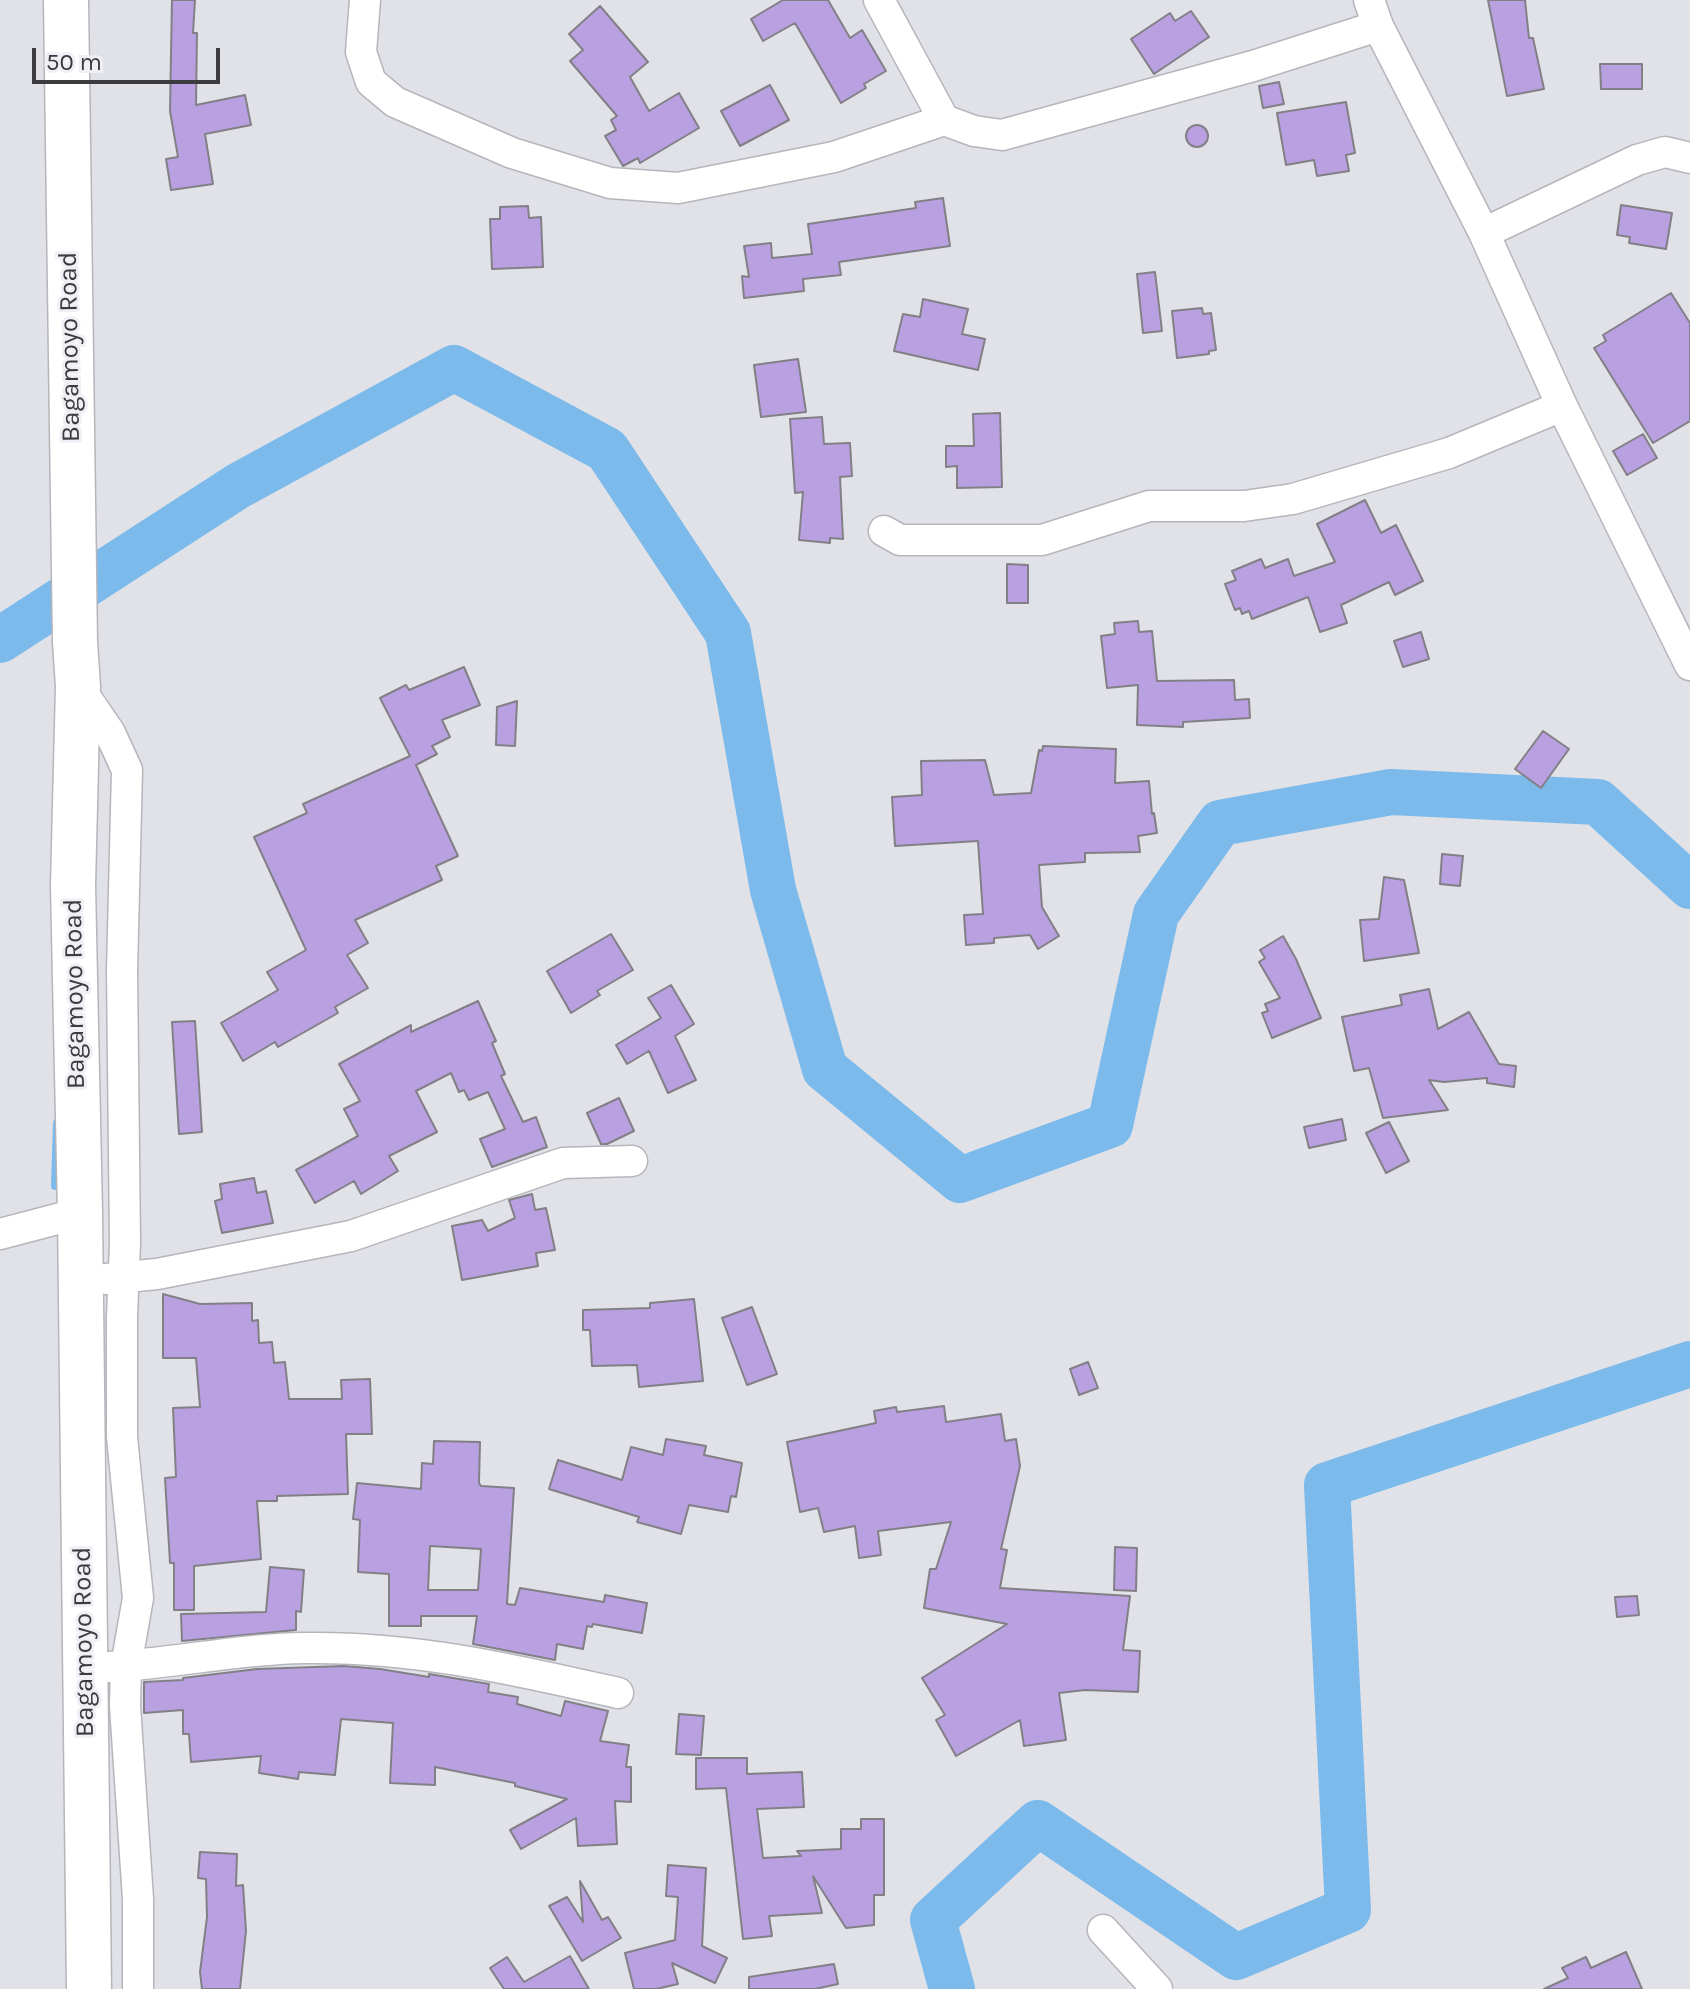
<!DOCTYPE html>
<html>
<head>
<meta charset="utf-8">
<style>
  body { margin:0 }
  #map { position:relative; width:1690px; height:1989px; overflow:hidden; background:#e1e2e8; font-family:Karla,sans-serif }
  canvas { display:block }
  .scale { position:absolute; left:32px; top:48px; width:188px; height:36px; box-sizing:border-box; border:4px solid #3c3c3e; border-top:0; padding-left:10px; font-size:24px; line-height:28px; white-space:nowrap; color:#3c3c3e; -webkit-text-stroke:6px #efeff6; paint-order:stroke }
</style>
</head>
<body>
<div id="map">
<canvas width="1690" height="1989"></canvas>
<div class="scale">50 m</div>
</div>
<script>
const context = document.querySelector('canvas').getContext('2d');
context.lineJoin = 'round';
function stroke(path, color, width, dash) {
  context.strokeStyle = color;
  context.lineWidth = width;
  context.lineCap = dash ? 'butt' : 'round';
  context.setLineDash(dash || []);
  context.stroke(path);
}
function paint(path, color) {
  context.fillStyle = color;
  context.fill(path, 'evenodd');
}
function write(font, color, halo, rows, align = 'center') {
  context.font = font + ' Karla,sans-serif';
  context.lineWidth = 6;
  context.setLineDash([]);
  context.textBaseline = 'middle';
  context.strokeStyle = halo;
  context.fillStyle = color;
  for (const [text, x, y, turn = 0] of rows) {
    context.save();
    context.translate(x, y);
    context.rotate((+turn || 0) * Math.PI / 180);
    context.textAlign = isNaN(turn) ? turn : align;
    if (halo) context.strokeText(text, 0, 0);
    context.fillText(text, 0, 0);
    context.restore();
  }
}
stroke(new Path2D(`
  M55,1186L57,1123`), '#7bbaeb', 8);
stroke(new Path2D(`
  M0,640L238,486L454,368L607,450L728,633L773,890L825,1069L960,1180L1110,1125L1156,914L1220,823L1391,792L1598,802L1690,886
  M952,1989L933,1920L1038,1823L1236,1957L1348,1910L1327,1485L1690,1364`), '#7bbaeb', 46);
const building = new Path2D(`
  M172,0H195L193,33H197L196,105L245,95L251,125L205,134L213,184L171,190L166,159L178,157L170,111Z
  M783,0H828L850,38L862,30L886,71L864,84L866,88L841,103L795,23L763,41L751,19Z
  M1488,0H1525L1529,38H1533L1544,89L1507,96Z
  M600,6L648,62L630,77L649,111L679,93L699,128L640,163L638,158L623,166L605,136L616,130L611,120L617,116L570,61L583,50L569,34Z
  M1191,11L1209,37L1154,74L1131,39L1170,13L1175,21Z
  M1600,64H1642V89H1601Z
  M1279,82L1284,104L1263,108L1259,86Z
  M770,85L789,120L740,146L721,111Z
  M1346,102L1355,153L1346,155L1349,171L1317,176L1314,160L1286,165L1277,113Z
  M1186 136a11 11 0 1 1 22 0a11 11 0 1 1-22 0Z
  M943,198L950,246L839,262L841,275L803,279L804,291L744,298L742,276L749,277L744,246L771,243L772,258L812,254L808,224L916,208L915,202Z
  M1621,205L1672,213L1666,249L1629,243L1630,237L1617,235Z
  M528,206L529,218L541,217L543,267L492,269L490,219H500V207Z
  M1155,272L1162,331L1143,333L1137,274Z
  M1671,293L1690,323V421L1653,443L1594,348L1606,341L1603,335Z
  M923,299L968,309L962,334L985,339L978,370L894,351L903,314L920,317Z
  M1202,308L1203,314L1211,313L1216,350L1209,351V354L1177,358L1172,311Z
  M798,359L806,412L761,417L754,365Z
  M1000,413L1002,487L957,488V466L946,467V446H974L973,414Z
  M822,417L824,444L850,443L852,476L840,477L843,539L830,538V543L799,540L803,492L795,493L790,419Z
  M1643,434L1657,458L1627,475L1613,451Z
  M1365,500L1381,533L1396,525L1423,581L1395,595L1389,582L1341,605L1347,623L1320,632L1308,597L1252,619L1249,611L1242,614L1240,608L1235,610L1225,584L1236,580L1232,571L1261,559L1265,568L1288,559L1294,576L1335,562L1317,524Z
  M1007,564L1028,565V603H1007Z
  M1138,621L1139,632L1152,631L1157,681L1234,680L1235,700L1249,699L1250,718L1183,722V727L1137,725L1138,685L1107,688L1101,636L1115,634L1114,623Z
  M1421,632L1429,659L1403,667L1394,641Z
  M464,667L480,705L442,720L450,737L432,746L437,754L416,765L458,856L436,866L442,880L355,920L368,943L347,955L368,988L335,1007L338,1013L278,1047L275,1042L243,1061L221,1023L278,990L267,972L306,950L254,837L307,813L303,804L410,756L380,698L406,685L409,690Z
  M517,701L515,746L496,745L497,707Z
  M1543,731L1569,749L1541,788L1515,769Z
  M1043,746L1116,749L1115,783L1149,781L1152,814L1154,813L1157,833L1138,836L1140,852L1085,853V862L1039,865L1042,907L1059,936L1038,949L1030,935L994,938V943L966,945L964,915L983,914L978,841L895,846L892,797L922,795L921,761L985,760L994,795L1031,793L1039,750L1042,751Z
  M1442,854L1463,856L1460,886L1440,884Z
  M1384,877L1404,880L1419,953L1364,961L1360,920L1379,919Z
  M611,934L633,970L597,991L600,995L571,1013L547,971Z
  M1283,936L1296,959L1321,1018L1272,1038L1262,1013L1268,1011L1265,1004L1280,998L1259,962L1265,958L1260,950Z
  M671,985L694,1024L675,1036L696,1080L668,1093L649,1051L627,1064L616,1045L661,1018L648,998Z
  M1429,989L1438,1029L1469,1012L1499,1064L1516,1066L1514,1087L1487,1083V1078L1444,1082L1429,1080L1448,1110L1383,1118L1369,1068L1354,1071L1342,1017L1402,1005L1400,995Z
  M478,1001L496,1041L492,1043L505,1074L501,1076L523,1122L536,1117L547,1147L492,1167L480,1139L505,1129L488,1092L469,1100L464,1090L459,1092L451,1073L416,1091L437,1132L389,1156L398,1171L361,1194L354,1181L315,1203L296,1170L358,1136L344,1109L360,1101L339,1064L411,1025V1032Z
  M195,1021L202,1132L179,1134L172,1022Z
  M619,1098L634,1131L607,1144H601L587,1113Z
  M1342,1119L1346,1140L1309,1148L1304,1127Z
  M1389,1122L1409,1161L1386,1173L1366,1133Z
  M254,1178L257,1193L266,1191L273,1223L222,1233L215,1201L222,1199L220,1184Z
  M532,1194L535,1210L546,1208L555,1250L536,1253L538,1266L462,1280L452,1226L482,1220L488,1231L515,1218L509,1200Z
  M163,1294L200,1304L252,1303V1321L258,1320L259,1343L272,1342L274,1363L285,1362L289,1399H342L341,1380L370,1379L372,1434H346L348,1494L277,1496V1501H257L261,1559L194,1566V1610H174V1563H170L165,1478L176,1477L173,1408L200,1407L196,1358H163Z
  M694,1299L703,1381L639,1387L637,1365L592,1366L590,1330H583V1310L650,1308V1303Z
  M752,1307L777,1374L747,1385L722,1318Z
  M1088,1362L1098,1388L1079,1395L1070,1369Z
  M944,1406L946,1422L1001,1414L1005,1441L1016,1439L1020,1466L1001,1549L1007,1550L1000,1588L1130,1596L1123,1650L1140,1651L1138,1692L1085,1690L1059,1693L1066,1740L1024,1746L1020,1720L956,1756L936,1720L945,1715L922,1678L1007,1624L924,1608L930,1569H936L951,1522L878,1531L881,1555L859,1558L855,1526L824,1532L818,1508L800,1512L787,1442L876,1423L874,1411L896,1407L897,1412Z
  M666,1439L706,1446L704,1455L742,1463L736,1497L731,1496L728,1512L689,1505L681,1534L637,1522L639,1517L549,1489L558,1460L622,1480L631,1447L663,1455Z
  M434,1441L480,1442L479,1483L481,1486L514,1488L507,1604L515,1605L520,1588L604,1602L605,1595L647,1603L642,1633L593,1624L592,1627L587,1626L583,1649L557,1644L555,1660L473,1644L477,1616H421V1626H389V1574L358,1572L360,1520L353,1519L357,1483L421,1489L422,1463L433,1464ZM430,1546L481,1549L478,1590H428Z
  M1115,1547L1137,1548L1136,1591L1114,1590Z
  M270,1567L304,1570L301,1612L296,1611V1630L182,1641L181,1614L266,1612Z
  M1637,1596L1639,1615L1617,1617L1615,1597Z
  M344,1666L380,1669L429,1677V1674L489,1684L488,1692L518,1697L517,1704L561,1716L565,1701L608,1711L600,1741L629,1745L626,1767H631V1802L615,1801L617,1844L578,1846L576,1818L521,1849L510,1830L567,1799L515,1786V1783L435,1767V1785L390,1783L393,1723L341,1719L335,1775L299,1772L298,1779L259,1773L261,1756L191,1762L189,1734H183V1710L144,1713V1682L183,1680V1678L257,1669Z
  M679,1714L704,1716L701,1755L676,1754Z
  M696,1758H747V1774L802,1772L804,1807L757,1809L763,1858L801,1856L797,1851L841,1849V1829H861V1819H884V1895H874V1925L846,1928L813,1876L822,1913L769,1916L772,1936L743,1939L726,1788L696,1789Z
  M200,1852L237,1854L236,1886L243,1885L246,1931L240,1989H202L200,1972L207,1917L206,1879L198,1878Z
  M668,1865L706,1868L702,1946L727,1958L715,1983L672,1963L678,1984L656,1989H634L625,1953L675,1940L678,1897L666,1896Z
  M580,1881L602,1920L608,1917L621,1938L582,1961L549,1906L567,1897L583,1922Z
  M1626,1952L1642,1989H1544L1568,1978L1562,1968L1586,1957L1591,1968Z
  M570,1956L589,1989H504L490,1968L507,1957L524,1982Z
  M834,1964L838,1984L815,1989H749V1977Z`);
paint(building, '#b9a0e1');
stroke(building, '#828086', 2);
const minor = new Path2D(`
  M365,0L361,52L371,82L395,102L512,153L610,183L678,188L834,157L944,120
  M879,0L944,120L974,131L1002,135L1253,66L1378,26
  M1369,0L1378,26L1484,233L1562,406L1690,665
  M1484,233L1637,160L1665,152L1690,158
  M884,531L900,540H1042L1149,506H1244L1293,499L1449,453L1562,406
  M78,686L110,733L127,770L122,971L125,1243L122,1317V1437L138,1598L126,1666L125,1706L138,1899V1989
  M0,1234L80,1213
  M106,1279L157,1274L351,1236L563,1163L632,1161
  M109,1667C174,1663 239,1649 304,1648C413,1646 512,1669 618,1693
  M1103,1930L1157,1989`);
const trunk = new Path2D(`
  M66,0L75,642L78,686L73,885L80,1213L89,1989`);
stroke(minor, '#b5b5bb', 33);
stroke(trunk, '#b5b5bb', 47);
stroke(minor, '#fff', 30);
stroke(trunk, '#fff', 44);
write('26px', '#3c3c3e', '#efeff6', [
  ["Bagamoyo Road",70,347,-91],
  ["Bagamoyo Road",75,994,-91],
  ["Bagamoyo Road",84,1642,-91]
]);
</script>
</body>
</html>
